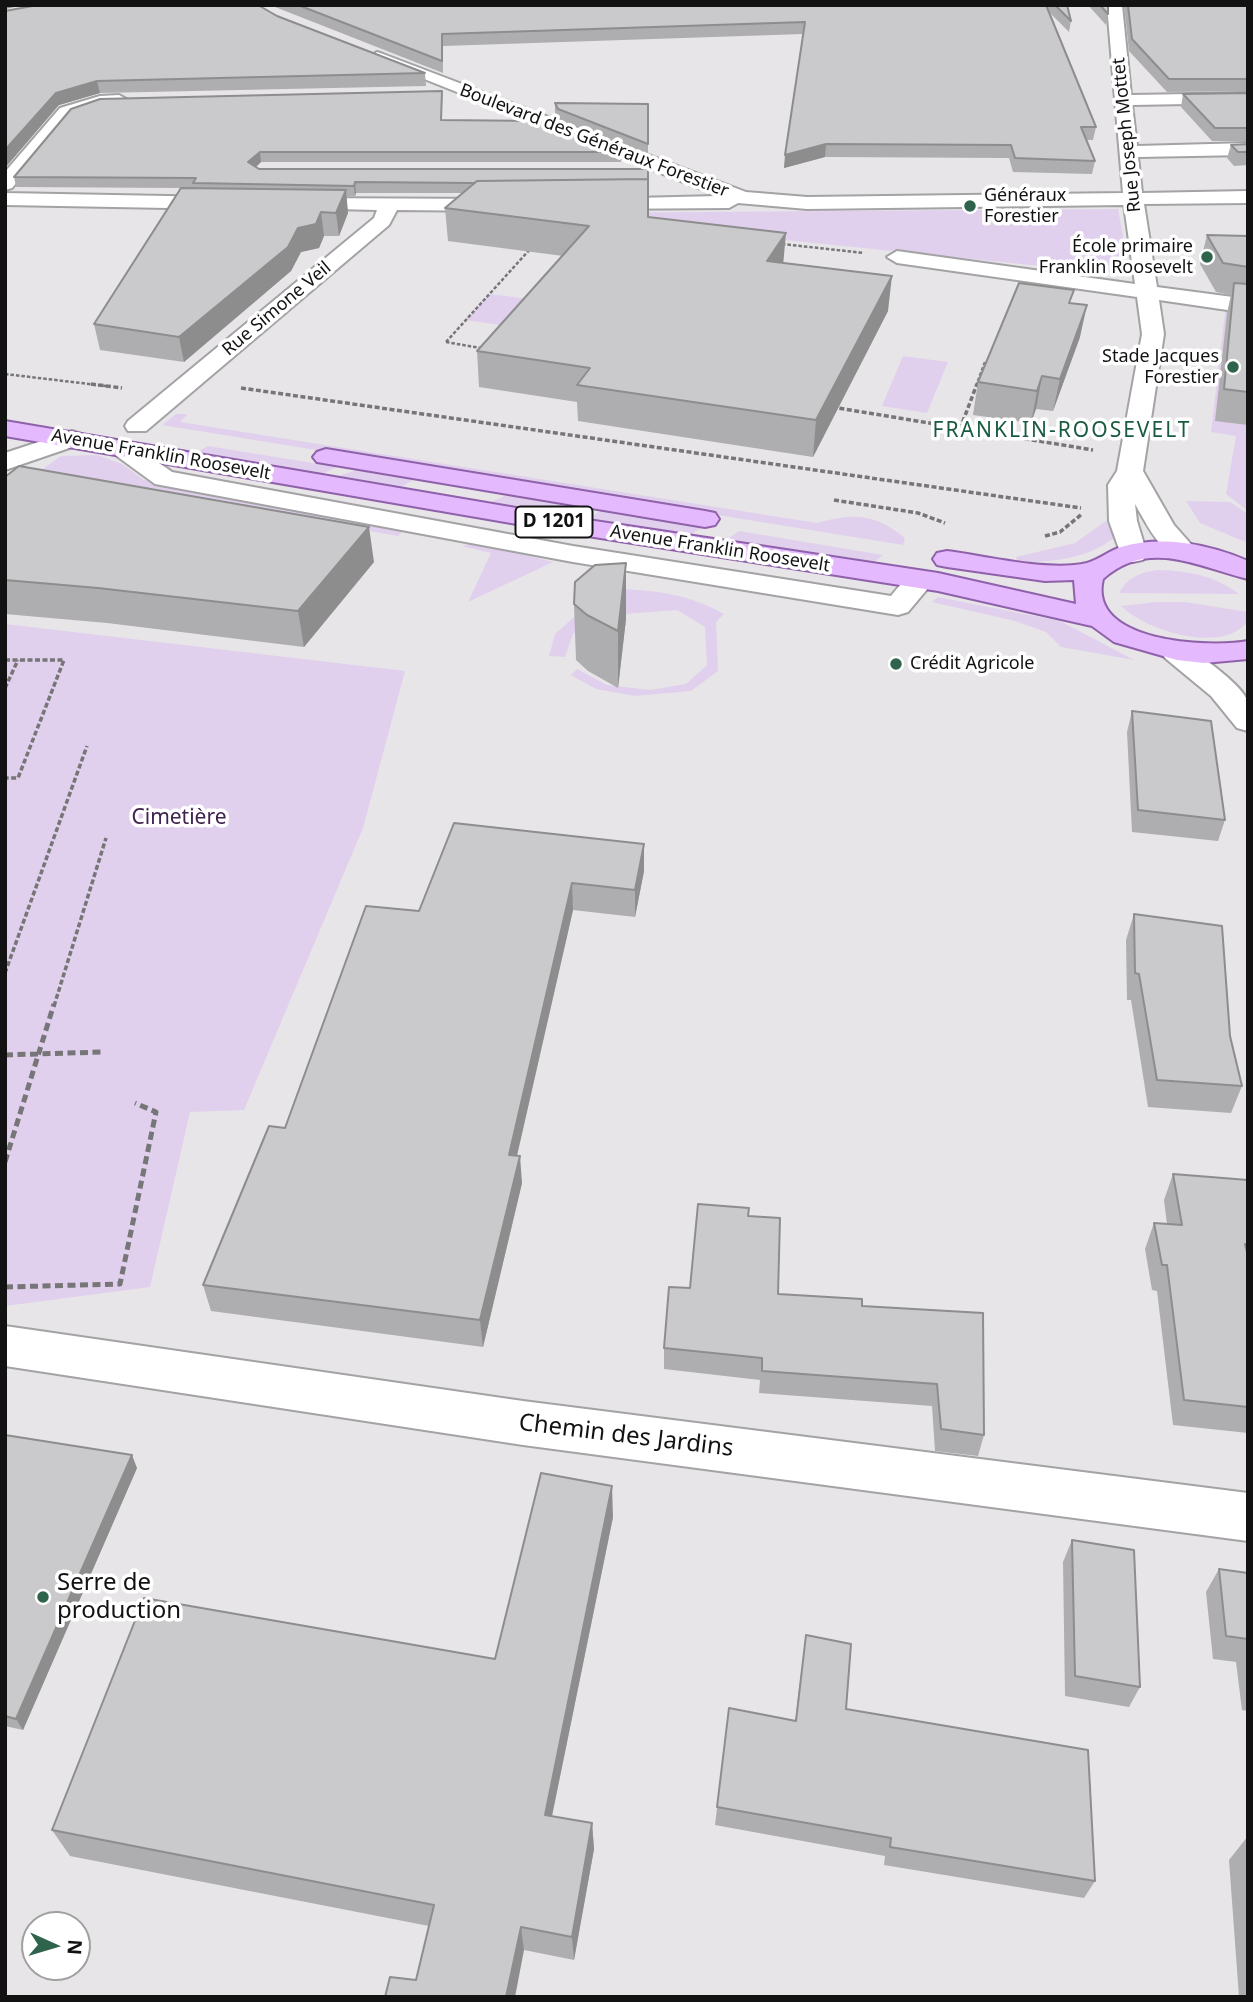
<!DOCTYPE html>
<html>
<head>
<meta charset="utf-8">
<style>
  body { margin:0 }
  #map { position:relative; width:1253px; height:2002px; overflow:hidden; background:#e7e5e8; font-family:"Noto Sans",sans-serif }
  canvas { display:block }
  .frame { position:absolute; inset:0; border:7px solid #131213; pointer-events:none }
  .north { position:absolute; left:21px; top:1911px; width:70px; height:70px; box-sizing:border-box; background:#fff; border:2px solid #a1a0a1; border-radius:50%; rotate:94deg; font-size:19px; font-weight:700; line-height:28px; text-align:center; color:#131213 }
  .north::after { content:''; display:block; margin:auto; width:24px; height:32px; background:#2e644b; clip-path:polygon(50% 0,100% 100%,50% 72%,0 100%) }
</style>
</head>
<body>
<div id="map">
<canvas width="1253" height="2002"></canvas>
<div class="frame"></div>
<div class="north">N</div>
</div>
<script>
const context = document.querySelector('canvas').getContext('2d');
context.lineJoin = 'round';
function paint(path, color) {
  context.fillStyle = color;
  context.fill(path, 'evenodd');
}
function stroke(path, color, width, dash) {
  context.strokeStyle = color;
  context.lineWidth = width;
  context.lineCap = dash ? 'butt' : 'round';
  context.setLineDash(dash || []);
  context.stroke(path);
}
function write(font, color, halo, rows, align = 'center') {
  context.font = font + ' "Noto Sans",sans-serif';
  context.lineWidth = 7;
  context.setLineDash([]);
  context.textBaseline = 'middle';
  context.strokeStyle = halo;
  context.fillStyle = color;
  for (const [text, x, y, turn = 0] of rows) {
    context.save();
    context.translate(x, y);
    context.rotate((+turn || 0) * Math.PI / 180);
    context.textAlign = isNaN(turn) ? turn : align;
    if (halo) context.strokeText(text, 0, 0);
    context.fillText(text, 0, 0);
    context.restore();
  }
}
paint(new Path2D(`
  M1118,209L1130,275L666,228L558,213Z
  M490,294L530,299L508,326L465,320Z
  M1227,296L1248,298V511L1226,494L1236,436L1211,432Z
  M903,356L948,362L927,413L882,406Z
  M176,414H188L180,422L817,523C853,513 875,513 905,538L903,545L162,425Z
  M208,446L337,467L322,474L197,452Z
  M97,455L122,464L144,480L405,529L398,536L281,516L26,481L61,456Z
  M356,470L415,479L401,487L339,476Z
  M507,495L586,507L578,516L491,502Z
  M1186,501L1230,502L1248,514V543L1200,523Z
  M602,510L705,526L691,534L589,518Z
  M1106,521L1115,537C1086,560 1054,561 1018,563L1016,557L1075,543Z
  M739,531L883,555L871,564L726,540Z
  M475,542L553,562L468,602L491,553L462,546Z
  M1157,570C1188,571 1214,575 1239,594L1119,593C1128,577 1139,573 1157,570Z
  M615,589C654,590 689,594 724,614L716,622L718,671L691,691L635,696L596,689L571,675L577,669L607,685L650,690L686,684L707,665L705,627L677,610L624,614Z
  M938,597L1060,621L1134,660L1061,647L1046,632L1015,621L932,602Z
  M1156,602H1185L1248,612V621C1222,655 1147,631 1121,606Z
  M575,616L593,618L573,634L565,657L549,656L555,634Z
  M5,624L405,671L363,828L244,1110L190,1112L150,1287L5,1306Z`), '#e1d0ed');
const minor = new Path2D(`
  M1107,5H1122L1131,95L1248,93V103L1132,105L1137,146L1248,143V155L1138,157L1142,193L1248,191V203L1144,204L1157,287L1248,299V313L1159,300L1164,334L1143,471L1174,525L1198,552L1194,558C1165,565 1148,526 1135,504L1137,521L1147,554L1143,560L1133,562L1123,560L1109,521L1108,485L1117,471L1142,334L1137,297L897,263L887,257L897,251L1135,284L1124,205L807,209L738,203L729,208L597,209L587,203L590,199L718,196L369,57L377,52L383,54L746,192L807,197L1123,193Z
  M119,95L128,100L125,104L102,106L72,116L12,188L5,190V172L60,108L100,96Z
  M5,193L222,197L232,203L222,209L5,205Z
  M296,198L501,199L511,205L501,211L397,210L389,225L146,431H128L125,426L128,421L374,218L377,210L289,208L286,204Z
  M72,431L81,434L85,439L81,444L5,470V453Z
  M123,441L132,444L172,472L573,546L891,596C903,582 910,570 930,575L934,581L908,612L898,615L573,562L155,484L114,454L110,449L114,444Z
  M1176,643C1192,647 1244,686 1248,702C1250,711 1248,722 1248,731L1237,728L1211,696L1165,658L1161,652L1165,646Z
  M5,1326L523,1401L1248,1493V1541L523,1445L5,1366Z`);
const major = new Path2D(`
  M5,421L575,518L938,573L1076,604L1074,580L1045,581L947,567L937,565L933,559L937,553L947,551C987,556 1048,572 1087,563C1098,560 1109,551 1121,547C1162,535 1209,544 1248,561V579C1198,567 1149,538 1103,579C1087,643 1210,648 1248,641V659L1204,663L1177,660L1114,642L1092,626L938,591L575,534L5,436Z
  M326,449L705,511L715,513L719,519L715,525L705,527L317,462L313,457L317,452Z`);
stroke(minor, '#a3a2a4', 4);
stroke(major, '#8f61aa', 4);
stroke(new Path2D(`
  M782,244L864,253
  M446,342L486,349
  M446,342L532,247
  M5,374L106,386
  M976,386L985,362`), '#767577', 2.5, [3.5, 2]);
stroke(new Path2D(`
  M91,384L122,388
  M241,388L1081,508
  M832,407L1093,450
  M960,429L977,384
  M834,500L918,513L945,523
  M1045,536L1060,532L1082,514
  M5,660H64L18,778H5
  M5,688L18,660
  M5,973L87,746
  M54,1006L106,838`), '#767577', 3.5, [5, 2.5]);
stroke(new Path2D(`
  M5,1055L101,1052
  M5,1162L54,1004
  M5,1287L120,1284L156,1112L135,1103`), '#767577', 5, [8, 4.5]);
paint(minor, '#fff');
paint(major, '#e4b9fd');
paint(new Path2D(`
  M270,5H1067L1071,21L1069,32L1049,12L1096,127L1093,140H1086L1095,161L1092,174L1013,172L1009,158L825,157L784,168L803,34L443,46V73Z
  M1088,5H1108V14L1106,25Z
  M1124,5H1248V91L1167,92L1129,51Z
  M5,11L277,16L425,73L426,86L100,93L59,105Z
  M442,91V120L621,152V162H261L256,167L259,169H648V217L784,263L888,311L813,457L578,421L577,402L479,387L477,351L563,256L448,241L445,208L462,193H356L355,196H346L348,213L339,236H324L319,248L301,252L291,271L184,362L100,350L94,324L180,188L16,187L14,177Z
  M1248,93V141H1212L1181,107L1183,94Z
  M555,103L648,104V154L558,119L555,113Z
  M1248,144V165L1234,166L1227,158L1231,145Z
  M1207,235L1248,236V425L1215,421L1227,313L1231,295L1216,292L1200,264Z
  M1072,304L1080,337L1053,411L1036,409L1031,423L973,415L978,382Z
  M5,477L374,562L304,647L107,623L5,614Z
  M574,604L626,619L618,688L588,671L576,660Z
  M1132,711L1225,820L1218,841L1132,832L1127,732Z
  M644,844V871L635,917L573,910L517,1156L522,1183L483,1347L211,1311L203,1285L285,1128L419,911Z
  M1134,914L1230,1036L1242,1086L1231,1113L1148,1107L1131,1000H1127L1126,940Z
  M1173,1174L1248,1180V1433L1173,1425L1157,1291L1152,1290L1145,1249L1154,1223L1167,1224L1164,1200Z
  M749,1208L748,1216L778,1294L862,1306L983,1313L984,1435L978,1456L935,1451L932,1406L759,1393L760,1380L664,1369V1348L690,1288Z
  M5,1435L137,1468L23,1730L5,1726Z
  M613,1517L552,1816L592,1823L594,1849L574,1960L524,1950L416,1980L429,1926L70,1856L52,1830L495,1659Z
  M1072,1540L1140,1687L1129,1707L1065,1696L1063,1562Z
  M1219,1569L1248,1573V1711L1242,1710L1236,1662L1213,1659L1206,1592Z
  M806,1635L846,1709L1095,1881L1084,1898L884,1865L885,1856L715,1825L729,1708L795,1721L803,1656Z
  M1248,1836V1997H1239L1229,1860Z`), '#aeadaf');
paint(new Path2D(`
  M5,5H24L5,9Z
  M97,81L100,93L59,105L5,168V150L56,93Z
  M826,144L825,157L784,168L785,155Z
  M260,152L261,162L250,172L248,162Z
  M355,182L356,193L355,196L354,186Z
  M346,190L348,213L339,236L336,213Z
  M321,212L324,236L319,248L301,252L291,271L184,362L179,337L298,228Z
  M786,233L783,266L767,261Z
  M892,276L888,311L813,457L816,420Z
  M1087,305L1080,337L1053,411L1060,379Z
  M1042,376L1036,409L1031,423L1037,391Z
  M369,527L374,562L304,647L298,611Z
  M626,563V619L618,688V631Z
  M644,844V871L635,917V890Z
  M572,883L573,910L511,1181L509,1155Z
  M520,1156L522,1183L483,1347L480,1320Z
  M132,1455L137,1468L23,1730L16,1719Z
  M612,1486L613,1517L547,1840L545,1815Z
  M592,1823L594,1849L574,1960L572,1937Z
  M521,1927L524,1950L515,1997H506Z`), '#8d8d8e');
const building = new Path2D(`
  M38,5H258L277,16L425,73L97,81L56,93L5,150V11Z
  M298,5H1046L1096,127H1081L1095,161L1015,158L1011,145L826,144L785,155L805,22L442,34V61Z
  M1055,5H1067L1071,21Z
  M1100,5H1108V14Z
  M1128,5H1248V79H1169L1132,39Z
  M442,91L441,120L540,121L621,152H260L248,162L259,169H648V179L477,181L474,183L355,182L354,186L193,183L196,178L14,177L71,109L100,99Z
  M1248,93V128H1215L1183,94Z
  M555,103L648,104V144L558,109Z
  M1248,144V152H1238L1231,145Z
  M648,179V217L786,233L767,261L892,276L816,420L577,385L590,368L477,351L589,226L445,208L477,181Z
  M181,188L346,190L336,213L321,212L316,224L298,228L288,247L179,337L94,324Z
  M1207,235L1248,236V267L1223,263Z
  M1019,283L1074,290L1069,303L1087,305L1060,379L1042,376L1037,391L978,382Z
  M1234,283L1248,284V392L1224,389Z
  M19,466L369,527L298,611L98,588L5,580V477Z
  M626,563L618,631L587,615L574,604L575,582L595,565Z
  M1132,711L1211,721L1225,820L1138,810Z
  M454,823L644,844L635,890L572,883L509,1155L520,1156L480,1320L203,1285L269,1126L285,1128L366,906L419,911Z
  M1134,914L1222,926L1230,1036L1242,1086L1157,1080L1139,974L1135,973Z
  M1173,1174L1248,1180V1244H1245L1248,1256V1407L1184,1400L1167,1265H1162L1154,1223L1182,1225Z
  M698,1204L749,1208L748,1216L780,1218L778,1294L862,1299V1306L983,1313L984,1435L941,1429L937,1384L762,1371V1358L664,1348L669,1287L690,1288Z
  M5,1435L132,1455L16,1719L5,1716Z
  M541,1473L612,1486L545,1815L592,1823L572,1937L521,1927L506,1997H385L390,1977L416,1980L434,1905L52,1830L144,1598L495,1659Z
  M1072,1540L1134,1550L1140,1687L1075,1676Z
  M1219,1569L1248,1573V1639L1226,1636Z
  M806,1635L851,1644L846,1709L1088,1750L1095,1881L890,1847L891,1838L717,1807L729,1708L796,1721Z`);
paint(building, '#cac9cb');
stroke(building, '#8d8d8e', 2);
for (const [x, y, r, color] of [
  [970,206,7,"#2e644b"],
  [1207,257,7,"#2e644b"],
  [1233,367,7,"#2e644b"],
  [896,664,7,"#2e644b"],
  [43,1597,7,"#2e644b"]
]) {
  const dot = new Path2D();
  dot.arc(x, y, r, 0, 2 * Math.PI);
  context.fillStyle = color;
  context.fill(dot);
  stroke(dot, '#fff', 2.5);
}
write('18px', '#131213', '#fff', [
  ["Rue Joseph Mottet",1127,135,-96],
  ["Boulevard des Généraux Forestier",594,141,21],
  ["Rue Simone Veil",277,309,-40],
  ["Avenue Franklin Roosevelt",161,455,10],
  ["Avenue Franklin Roosevelt",720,549,9]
]);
write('18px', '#131213', '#fff', [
  ["Généraux",984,196],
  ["Forestier",984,217],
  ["École primaire",1193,247,"right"],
  ["Franklin Roosevelt",1193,268,"right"],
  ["Stade Jacques",1219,357,"right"],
  ["Forestier",1219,378,"right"],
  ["Crédit Agricole",910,664]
], 'left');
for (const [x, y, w] of [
  [554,522,77]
]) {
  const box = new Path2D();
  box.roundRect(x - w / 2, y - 15.5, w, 31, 5);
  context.fillStyle = '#fff';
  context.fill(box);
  stroke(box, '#131213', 2);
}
write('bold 19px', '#131213', null, [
  ["D 1201",554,522]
]);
context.letterSpacing = '2px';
write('21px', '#195b40', '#fff', [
  ["FRANKLIN-ROOSEVELT",1062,431]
]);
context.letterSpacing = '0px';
write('21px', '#3f224f', '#fff', [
  ["Cimetière",179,818]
]);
write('24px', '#131213', '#fff', [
  ["Chemin des Jardins",626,1436,7]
]);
write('24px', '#131213', '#fff', [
  ["Serre de",57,1583],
  ["production",57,1611]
], 'left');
</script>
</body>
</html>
